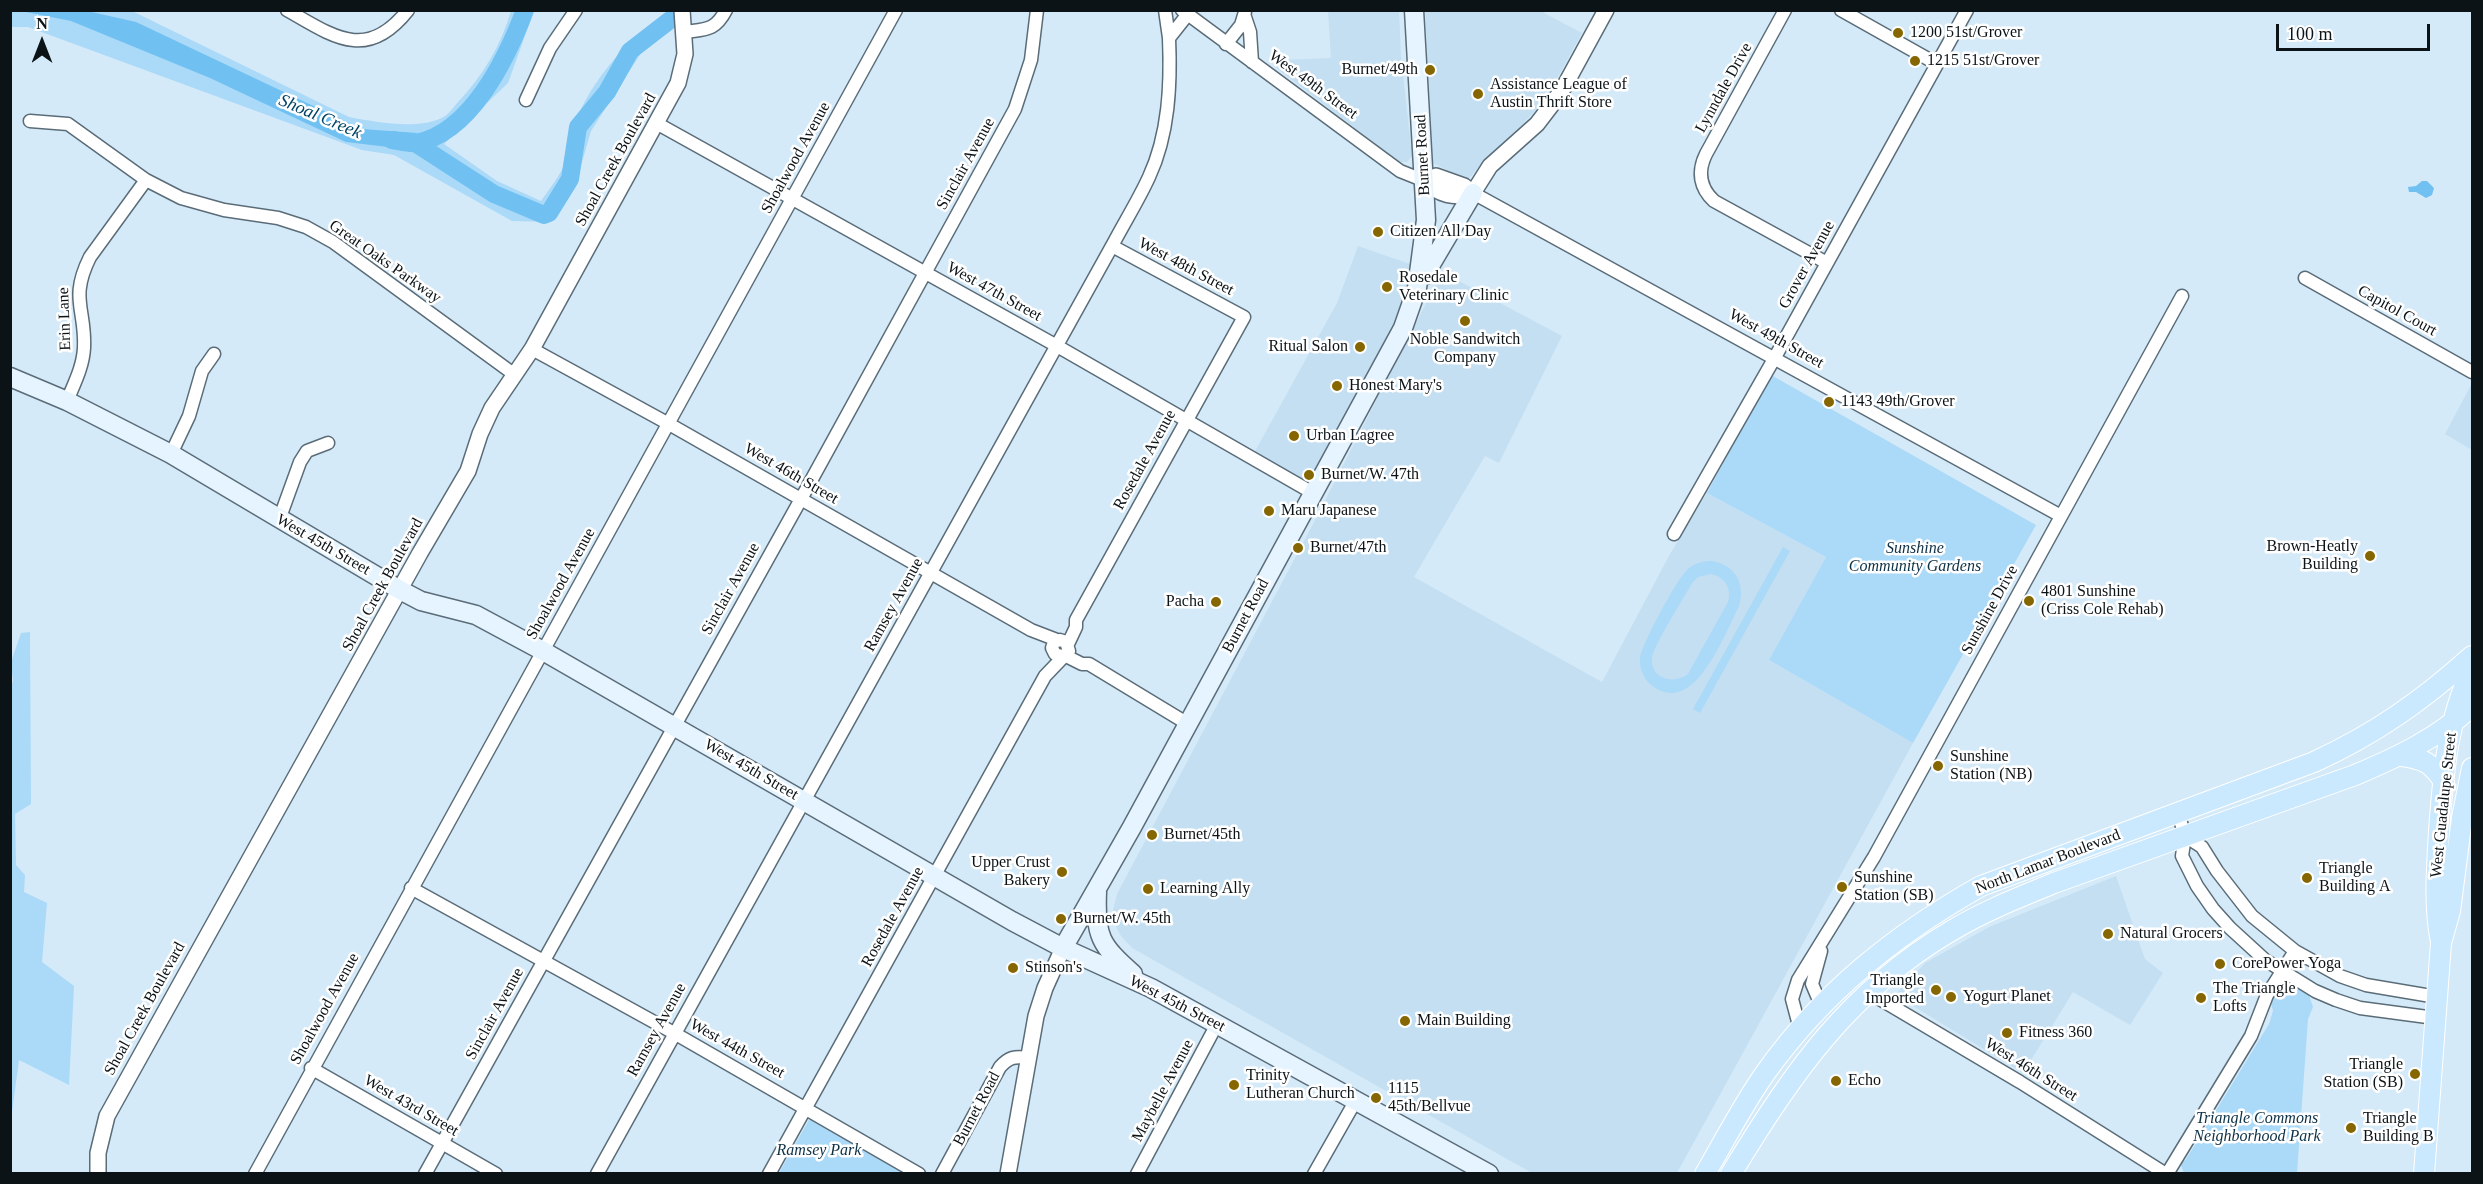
<!DOCTYPE html>
<html>
<head>
<meta charset="utf-8">
<style>
  body { margin:0 }
  #map { position:relative; width:2483px; height:1184px; overflow:hidden; background:#d5eaf8; font-family:"Times New Roman",serif }
  canvas { display:block }
  .frame { position:absolute; inset:0; border:12px solid #0b1317; pointer-events:none }
  .north { position:absolute; left:12px; top:12px; width:60px; height:60px; -webkit-text-stroke:4px #fff; paint-order:stroke; rotate:0deg; font-size:16px; font-weight:700; line-height:24px; text-align:center; color:#0b1317 }
  .north::after { content:''; display:block; margin:auto; width:21px; height:27px; background:#0b1317; clip-path:polygon(50% 0,100% 100%,50% 72%,0 100%) }
  .scale { position:absolute; left:2276px; top:24px; width:154px; height:27px; box-sizing:border-box; border:3px solid #0b1317; border-top:0; padding-left:8px; font-size:18px; line-height:21px; white-space:nowrap; color:#0b1317; -webkit-text-stroke:4px #fff; paint-order:stroke }
</style>
</head>
<body>
<div id="map">
<canvas width="2483" height="1184"></canvas>
<div class="frame"></div>
<div class="north">N</div>
<div class="scale">100 m</div>
</div>
<script>
const context = document.querySelector('canvas').getContext('2d');
context.lineJoin = 'round';
function paint(path, color) {
  context.fillStyle = color;
  context.fill(path, 'evenodd');
}
function stroke(path, color, width, dash) {
  context.strokeStyle = color;
  context.lineWidth = width;
  context.lineCap = dash ? 'butt' : 'round';
  context.setLineDash(dash || []);
  context.stroke(path);
}
function write(font, color, halo, rows, align = 'center') {
  context.font = font + ' "Times New Roman",serif';
  context.lineWidth = 5;
  context.setLineDash([]);
  context.textBaseline = 'middle';
  context.strokeStyle = halo;
  context.fillStyle = color;
  for (const [text, x, y, turn = 0] of rows) {
    context.save();
    context.translate(x, y);
    context.rotate((+turn || 0) * Math.PI / 180);
    context.textAlign = isNaN(turn) ? turn : align;
    if (halo) context.strokeText(text, 0, 0);
    context.fillText(text, 0, 0);
    context.restore();
  }
}
paint(new Path2D(`
  M1328,11H1399L1401,56L1412,156L1407,162H1399L1275,67L1280,60L1331,58Z
  M1425,11H1545L1544,13L1582,33L1547,97L1516,132L1486,158L1467,181L1433,163Z
  M1358,246L1413,265L1407,291L1391,331L1308,484L1254,453L1337,303Z
  M1442,272L1562,336L1499,463L1485,456L1414,577L1602,682L1670,554L1707,493L1826,557L1769,660L1913,743L1677,1173H1532L1132,948L1121,936L1115,925L1113,910L1117,894L1314,522Z
  M2472,383V450L2445,434Z
  M2116,876L2145,959L2163,973L2130,1025L2073,992L2023,1073L1895,995L1925,963L1989,927Z`), '#c4dff2');
paint(new Path2D(`
  M11,11H132L349,117C376,122 421,131 445,116C450,113 454,106 458,102C483,76 501,45 511,11H534L508,83L444,144L497,181L541,201C549,189 561,175 565,162C572,143 573,122 583,105C603,67 632,37 666,13L673,29L643,50L591,131L580,169L551,222L512,221L394,155L362,150L28,27H11Z
  M1771,375L2036,525L1913,743L1769,660L1826,557L1707,493Z
  M1783,547L1790,551L1700,713L1693,709Z
  M1712,561C1735,565 1746,584 1739,606C1725,633 1695,716 1654,687C1645,681 1639,670 1640,659C1640,647 1677,579 1687,570C1694,563 1703,561 1712,561ZM1711,574C1725,577 1732,588 1728,602L1688,674C1674,685 1650,679 1652,658C1654,644 1684,598 1692,583L1698,577Z
  M30,632L31,804L15,814L16,865L25,875L24,892L47,903L42,962L74,986L69,1085L19,1060L12,1112L11,1174L10,689L13,681L11,662L21,633Z
  M2285,978L2308,992L2313,1007L2308,1019L2297,1173H2184L2180,1163L2183,1159L2185,1161L2269,1024L2273,1011L2270,1000Z
  M810,1118L905,1173H779Z`), '#abd9f8');
paint(new Path2D(`
  M21,11H87L136,22L362,129L417,133L413,150L346,142L210,78L71,21Z
  M2422,181H2427L2434,188L2432,195L2426,198L2416,192H2409L2408,187L2416,186Z`), '#70c0f2');
stroke(new Path2D(`
  M392,140C399,141 409,144 416,143C471,133 507,58 525,10
  M415,143L494,194L544,215L549,213L570,179L578,127L607,92L630,51L670,20`), '#70c0f2', 18);
const minor = new Path2D(`
  M287,10C334,37 367,62 408,10
  M1165,10L1169,38
  M1182,10L1400,171L1425,181
  M1785,10L1706,154C1697,172 1700,188 1714,201L1827,263
  M1841,10L1937,64
  M1245,17L1250,32L1252,62
  M685,32C706,29 715,31 726,10
  M1226,44L1241,25L1245,12
  M526,100L550,48L576,10
  M30,121L68,124L146,180L181,198L224,210L278,218L306,227L333,242L515,375
  M658,124L1057,346L1313,493
  M1473,193L2061,516
  M2305,278L2472,372
  M532,349L669,424L1031,630L1057,640
  M67,401C74,384 83,367 84,348C86,309 69,299 90,257L146,180
  M171,454L189,416L202,371L214,354
  M279,520L300,462L307,451L328,443
  M1674,534L1774,359L1967,10
  M1068,644L1076,627V620L1244,317L1112,246
  M1064,655L1082,664H1089L1188,724
  M2178,813L2185,836L2182,856L2197,886L2213,909L2230,928L2265,960L2315,991L2336,1000L2360,1008L2435,1018
  M2185,836L2202,847L2217,871L2252,916L2295,951L2340,976L2366,985L2437,997
  M411,888L674,1033L919,1174
  M1821,951L1812,984L1821,1005
  M1868,992L2020,1082L2166,1174
  M1800,1029L1792,999L1798,980L1874,857L2182,296
  M311,1068L496,1174
  M255,1174L896,10
  M425,1174L801,499L1015,109L1031,60L1037,10
  M597,1174L1112,246C1124,223 1138,201 1149,177C1169,134 1171,84 1169,38L1188,14
  M769,1174L1045,676L1069,651L1066,642L1060,640L1054,642L1052,648L1055,654L1061,656
  M942,1174L1000,1067C1009,1057 1015,1056 1028,1058
  M1137,1174L1217,1024
  M1314,1174L1356,1100
  M2167,1174L2251,1036L2267,995L2295,951`);
const tertiary = new Path2D(`
  M1436,176L1464,186L1473,193C1455,199 1438,195 1425,181Z
  M1473,193L1490,166L1537,124L1550,107L1564,87L1606,10
  M98,1174V1153L107,1116L420,553L468,471L480,434L492,408L532,349L678,83L685,54L682,10
  M1008,1174L1036,1016L1045,988L1063,948`);
const secondary = new Path2D(`
  M1424,276L1473,193
  M10,377L67,401L171,454L400,590L421,601L476,615L543,651L1012,921L1063,948L1151,988L1489,1174
  M1097,892C1095,936 1100,945 1133,974
  M1063,948L1132,827L1403,328L1417,288L1426,220L1414,10`);
const primary = new Path2D(`
  M2402,756C2424,759 2432,763 2444,782
  M2440,937C2434,902 2437,867 2439,831C2443,776 2447,720 2472,670
  M1705,1174C1725,1140 1743,1104 1766,1072C1823,992 1896,934 1981,886L2314,762C2375,734 2422,701 2472,656
  M1731,1174C1791,1074 1849,991 1951,931C1984,911 2020,897 2054,883L2355,775C2398,757 2438,738 2472,706
  M2424,1174L2441,943L2450,911L2462,818L2472,768`);
stroke(minor, '#5a6c78', 15);
stroke(tertiary, '#5a6c78', 18);
stroke(secondary, '#5a6c78', 21);
stroke(primary, '#fff', 22);
stroke(minor, '#fff', 12);
stroke(tertiary, '#fff', 15);
stroke(secondary, '#e5f4ff', 18);
stroke(primary, '#cae9ff', 20);
for (const [x, y, r, color] of [
  [1898,33,6,"#856600"],
  [1915,61,6,"#856600"],
  [1430,70,6,"#856600"],
  [1478,94,6,"#856600"],
  [1378,232,6,"#856600"],
  [1387,287,6,"#856600"],
  [1465,321,6,"#856600"],
  [1360,347,6,"#856600"],
  [1337,386,6,"#856600"],
  [1829,402,6,"#856600"],
  [1294,436,6,"#856600"],
  [1309,475,6,"#856600"],
  [1269,511,6,"#856600"],
  [1298,548,6,"#856600"],
  [2370,556,6,"#856600"],
  [2029,601,6,"#856600"],
  [1216,602,6,"#856600"],
  [1938,766,6,"#856600"],
  [1152,835,6,"#856600"],
  [1062,872,6,"#856600"],
  [2307,878,6,"#856600"],
  [1842,887,6,"#856600"],
  [1148,889,6,"#856600"],
  [1061,919,6,"#856600"],
  [2108,934,6,"#856600"],
  [2220,964,6,"#856600"],
  [1013,968,6,"#856600"],
  [1936,990,6,"#856600"],
  [1951,997,6,"#856600"],
  [2201,998,6,"#856600"],
  [1405,1021,6,"#856600"],
  [2007,1033,6,"#856600"],
  [2415,1074,6,"#856600"],
  [1836,1081,6,"#856600"],
  [1234,1085,6,"#856600"],
  [1376,1098,6,"#856600"],
  [2351,1128,6,"#856600"]
]) {
  const dot = new Path2D();
  dot.arc(x, y, r, 0, 2 * Math.PI);
  context.fillStyle = color;
  context.fill(dot);
  stroke(dot, '#fff', 2);
}
write('16px', '#0b1317', '#fff', [
  ["1200 51st/Grover",1910,33],
  ["1215 51st/Grover",1927,61],
  ["Burnet/49th",1418,70,"right"],
  ["Assistance League of",1490,85],
  ["Austin Thrift Store",1490,103],
  ["Citizen All Day",1390,232],
  ["Rosedale",1399,278],
  ["Veterinary Clinic",1399,296],
  ["Noble Sandwitch",1465,340,"center"],
  ["Company",1465,358,"center"],
  ["Ritual Salon",1348,347,"right"],
  ["Honest Mary's",1349,386],
  ["1143 49th/Grover",1841,402],
  ["Urban Lagree",1306,436],
  ["Burnet/W. 47th",1321,475],
  ["Maru Japanese",1281,511],
  ["Brown-Heatly",2358,547,"right"],
  ["Building",2358,565,"right"],
  ["Burnet/47th",1310,548],
  ["4801 Sunshine",2041,592],
  ["(Criss Cole Rehab)",2041,610],
  ["Pacha",1204,602,"right"],
  ["Sunshine",1950,757],
  ["Station (NB)",1950,775],
  ["Burnet/45th",1164,835],
  ["Upper Crust",1050,863,"right"],
  ["Bakery",1050,881,"right"],
  ["Triangle",2319,869],
  ["Building A",2319,887],
  ["Sunshine",1854,878],
  ["Station (SB)",1854,896],
  ["Learning Ally",1160,889],
  ["Burnet/W. 45th",1073,919],
  ["Natural Grocers",2120,934],
  ["CorePower Yoga",2232,964],
  ["Stinson's",1025,968],
  ["Triangle",1924,981,"right"],
  ["Imported",1924,999,"right"],
  ["The Triangle",2213,989],
  ["Lofts",2213,1007],
  ["Yogurt Planet",1963,997],
  ["Main Building",1417,1021],
  ["Fitness 360",2019,1033],
  ["Triangle",2403,1065,"right"],
  ["Station (SB)",2403,1083,"right"],
  ["Trinity",1246,1076],
  ["Lutheran Church",1246,1094],
  ["Echo",1848,1081],
  ["1115",1388,1089],
  ["45th/Bellvue",1388,1107],
  ["Triangle",2363,1119],
  ["Building B",2363,1137]
], 'left');
write('16px', '#0b1317', '#fff', [
  ["West 49th Street",1313,85,36],
  ["Lynndale Drive",1724,88,-61],
  ["Burnet Road",1423,155,-93],
  ["Shoalwood Avenue",796,158,-61],
  ["Shoal Creek Boulevard",616,160,-61],
  ["Sinclair Avenue",966,164,-61],
  ["Great Oaks Parkway",385,262,35],
  ["Grover Avenue",1807,265,-61],
  ["West 48th Street",1186,267,28],
  ["West 47th Street",994,292,29],
  ["Capitol Court",2397,311,29],
  ["Erin Lane",65,319,-92],
  ["West 49th Street",1776,339,29],
  ["Rosedale Avenue",1145,460,-61],
  ["West 46th Street",791,474,30],
  ["West 45th Street",323,545,30],
  ["Shoalwood Avenue",561,584,-61],
  ["Shoal Creek Boulevard",383,585,-61],
  ["Sinclair Avenue",731,589,-61],
  ["Ramsey Avenue",894,605,-61],
  ["Sunshine Drive",1990,610,-61],
  ["Burnet Road",1246,616,-62],
  ["West 45th Street",751,770,30],
  ["West Guadalupe Street",2444,805,-84],
  ["North Lamar Boulevard",2048,862,-21],
  ["Rosedale Avenue",893,917,-61],
  ["West 45th Street",1177,1004,27],
  ["Shoal Creek Boulevard",145,1009,-61],
  ["Shoalwood Avenue",325,1009,-61],
  ["Sinclair Avenue",495,1014,-61],
  ["Ramsey Avenue",657,1030,-61],
  ["West 44th Street",737,1049,29],
  ["West 46th Street",2031,1070,32],
  ["Maybelle Avenue",1163,1091,-62],
  ["West 43rd Street",411,1106,30],
  ["Burnet Road",977,1109,-62]
]);
write('italic 16px', '#0d3045', '#fff', [
  ["Sunshine",1915,549],
  ["Community Gardens",1915,567],
  ["Triangle Commons",2257,1119],
  ["Neighborhood Park",2257,1137],
  ["Ramsey Park",819,1151]
]);
write('italic 18px', '#004566', '#fff', [
  ["Shoal Creek",320,117,23]
]);
</script>
</body>
</html>
